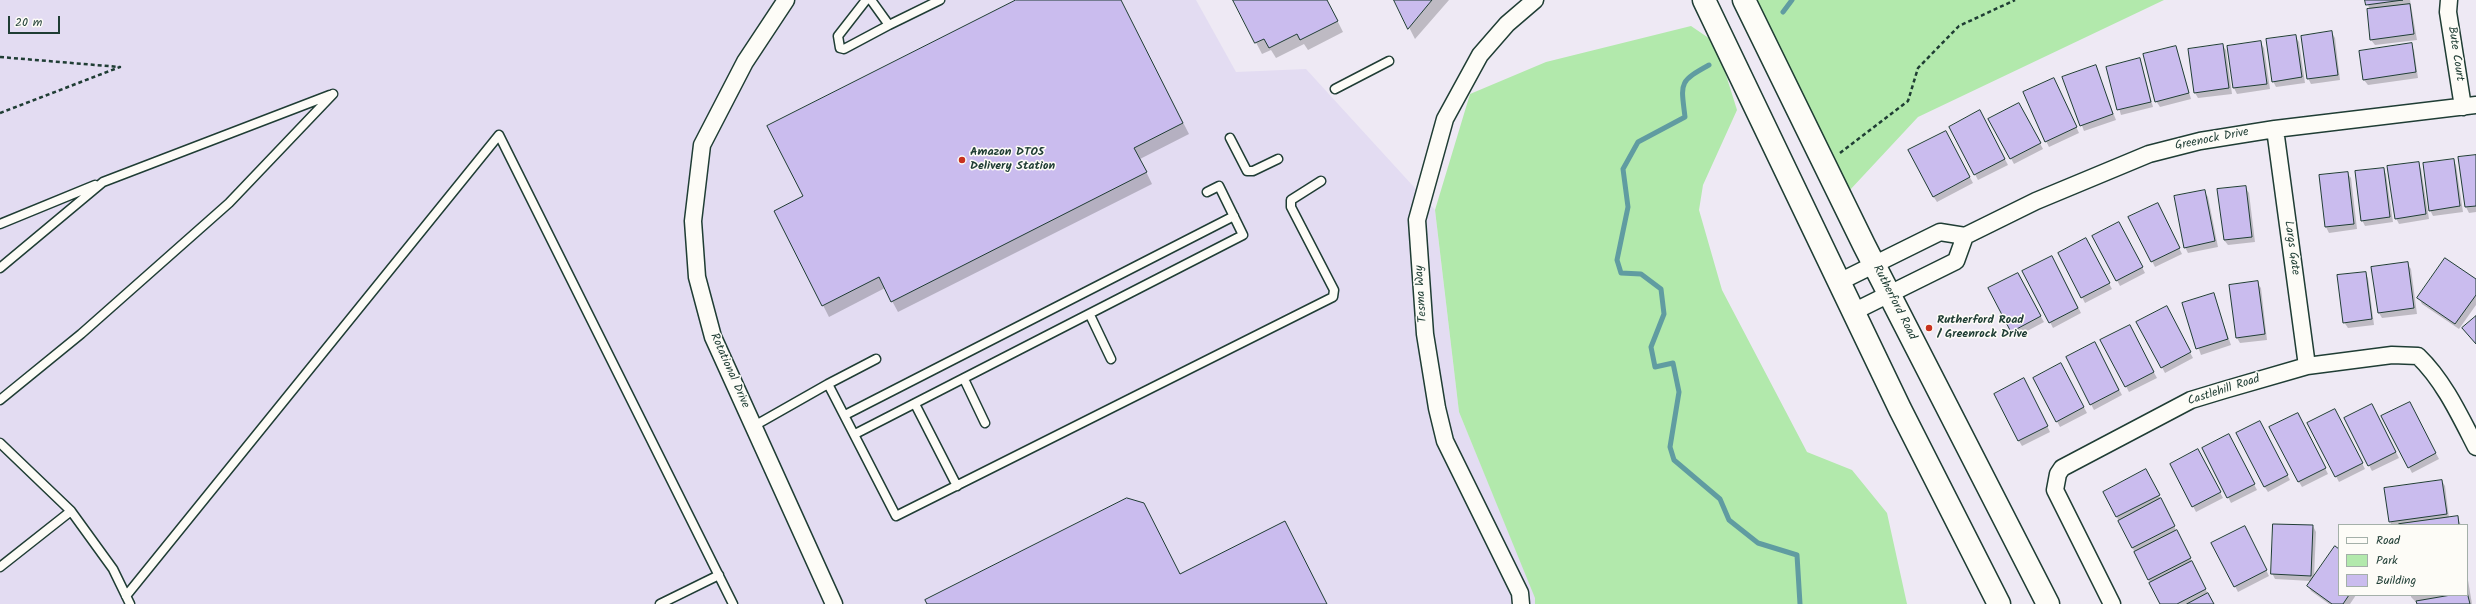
<!DOCTYPE html>
<html>
<head>
<meta charset="utf-8">
<style>
  body { margin:0 }
  #map { position:relative; width:2476px; height:604px; overflow:hidden; background:#eee9f4; font-family:Kalam,sans-serif }
  canvas { display:block }
  .legend { position:absolute; left:2338px; top:524px; width:130px; height:72px; box-sizing:border-box; background:#fdfcf7; border:1px solid #a4b0a9; margin:0; padding:5px 7px; list-style:none; font-size:12px; color:#1f3d34 }
  .legend li { display:flex; align-items:center; gap:8px; height:20px }
  .legend b { width:20px; border:1px solid #a4b0a9 }
  .scale { position:absolute; left:8px; top:16px; width:52px; height:18px; box-sizing:border-box; border:2px solid #1f3d34; border-top:0; padding-left:5px; font-size:12px; line-height:14px; white-space:nowrap; color:#1f3d34; -webkit-text-stroke:3px #fdfcf7; paint-order:stroke }
</style>
</head>
<body>
<div id="map">
<canvas width="2476" height="604"></canvas>
<ul class="legend">
<li><b style="height:5px;background:#fdfcf7"></b>Road</li>
<li><b style="height:11px;background:#b2e9ac"></b>Park</li>
<li><b style="height:11px;background:#cabcee"></b>Building</li>
</ul>
<div class="scale">20 m</div>
</div>
<script>
const context = document.querySelector('canvas').getContext('2d');
context.lineJoin = 'round';
function paint(path, color) {
  context.fillStyle = color;
  context.fill(path, 'evenodd');
}
function stroke(path, color, width, dash) {
  context.strokeStyle = color;
  context.lineWidth = width;
  context.lineCap = dash ? 'butt' : 'round';
  context.setLineDash(dash || []);
  context.stroke(path);
}
function write(font, color, halo, rows, align = 'center') {
  context.font = font + ' Kalam,sans-serif';
  context.lineWidth = 3;
  context.setLineDash([]);
  context.textBaseline = 'middle';
  context.strokeStyle = halo;
  context.fillStyle = color;
  for (const [text, x, y, turn = 0] of rows) {
    context.save();
    context.translate(x, y);
    context.rotate((+turn || 0) * Math.PI / 180);
    context.textAlign = isNaN(turn) ? turn : align;
    if (halo) context.strokeText(text, 0, 0);
    context.fillText(text, 0, 0);
    context.restore();
  }
}
paint(new Path2D(`
  M0,0H1196L1236,72L1306,69L1435,210L1459,412L1536,598L1535,604H0Z`), '#e3dcf2');
paint(new Path2D(`
  M1757,0H2164L1918,117L1849,191Z
  M1691,26L1716,43L1737,110L1703,185L1699,210L1722,290L1807,452L1852,470L1887,513L1907,604H1535V598L1459,412L1435,210L1470,94L1546,62Z`), '#b2e9ac');
paint(new Path2D(`
  M1019,0H1120L1189,134L1140,159L1152,184L898,312L885,288L829,317L775,211L804,196Z
  M1234,0H1327L1343,32L1308,50L1304,44L1276,58L1271,50L1262,54Z
  M1395,0H1449L1415,39Z
  M2366,0H2410L2417,40L2375,45L2371,40L2370,10Z
  M2332,33L2335,38L2340,80L2311,84L2308,78Z
  M2295,36L2299,42L2305,83L2276,87L2273,81Z
  M2261,43L2264,48L2270,89L2237,94L2234,88L2228,47Z
  M2222,45L2226,50L2232,94L2198,98L2195,93Z
  M2411,45L2414,50L2418,78L2368,85L2364,80L2360,52Z
  M2176,47L2191,99L2160,107L2156,101Z
  M2140,59L2153,107L2121,115L2107,67Z
  M2095,66L2116,120L2084,131L2064,78Z
  M2054,79L2079,133L2049,147L2046,141Z
  M2022,110L2043,149L2014,164L1990,120Z
  M1983,117L2008,165L1978,180L1950,127Z
  M1949,138L1973,183L1937,202L1933,196Z
  M2476,156V212L2469,213L2466,207L2460,158Z
  M2453,160L2456,165L2463,212L2433,216L2430,210Z
  M2418,163L2421,169L2429,219L2399,224L2396,218Z
  M2383,169L2386,174L2393,222L2365,226L2362,220Z
  M2347,173L2351,178L2357,229L2329,233L2326,227L2320,176Z
  M2245,187L2249,193L2255,242L2228,245L2224,240Z
  M2204,191L2208,197L2218,247L2188,253L2185,247Z
  M2160,210L2182,254L2155,267L2130,217Z
  M2122,228L2145,273L2120,286L2094,236Z
  M2089,245L2112,289L2085,303L2059,253Z
  M2055,262L2081,313L2053,328L2050,322Z
  M2407,263L2411,269L2417,314L2382,318L2379,313Z
  M2365,273L2368,278L2374,325L2348,328L2344,322Z
  M2017,274L2044,322L2016,337L1990,289Z
  M2476,280V305L2459,329L2422,304L2419,298Z
  M2257,283L2261,288L2267,340L2240,343L2237,338Z
  M2213,294L2231,345L2201,355L2183,304Z
  M2166,307L2193,358L2165,373L2138,322Z
  M2132,332L2157,378L2129,392L2102,340Z
  M2098,349L2122,395L2094,410L2067,358Z
  M2064,370L2087,413L2060,427L2034,379Z
  M2027,385L2050,432L2022,446L2019,441Z
  M2412,409L2439,459L2412,473L2409,467Z
  M2375,410L2399,458L2372,471L2345,418Z
  M2338,415L2365,469L2339,482L2308,423Z
  M2301,420L2328,474L2302,487L2299,482Z
  M2263,428L2290,480L2268,492L2264,486Z
  M2232,441L2257,490L2231,503L2203,448Z
  M2201,456L2223,498L2196,512L2193,506Z
  M2149,476L2213,604H2161L2104,492Z
  M2442,481L2445,486L2449,518L2457,517L2461,525H2391L2385,489Z
  M2313,526L2316,532L2314,577L2339,550V595H2356L2350,604H2329L2311,591L2308,586L2311,581L2275,579L2272,573Z
  M2248,533L2269,576L2238,592L2213,544Z
  M2467,574L2472,604H2418L2411,597V595H2467Z`), '#0003');
stroke(new Path2D(`
  M1783,12L1792,0
  M1709,65C1678,82 1681,83 1685,117L1638,142L1623,169L1628,207L1617,260L1621,273L1641,274L1661,289L1664,314L1651,347L1655,367L1673,363L1679,392L1670,447L1674,460L1720,499L1729,520L1758,543L1797,555L1800,604`), '#609ca1', 5);
const building = new Path2D(`
  M1016,0H1121L1183,123L1134,148L1147,172L891,302L879,277L822,306L774,211L803,196L767,126Z
  M1233,0H1327L1338,21L1300,40L1297,34L1269,48L1264,39L1255,43Z
  M1394,0H1432L1408,29Z
  M2365,0H2403L2366,5Z
  M2410,4L2414,34L2370,40L2367,9Z
  M2332,31L2338,75L2307,79L2301,36Z
  M2296,35L2302,77L2272,82L2266,39Z
  M2261,41L2267,84L2233,88L2227,46Z
  M2412,43L2416,72L2363,80L2359,51Z
  M2223,44L2229,88L2194,93L2188,49Z
  M2176,46L2189,93L2155,102L2143,54Z
  M2140,58L2151,102L2117,110L2106,67Z
  M2096,65L2113,114L2080,126L2062,77Z
  M2054,78L2077,127L2045,142L2023,92Z
  M2019,103L2041,143L2010,159L1988,119Z
  M1980,110L2005,159L1974,175L1949,127Z
  M1946,131L1970,177L1933,197L1908,150Z
  M2476,155V206L2465,207L2458,157Z
  M2454,159L2460,206L2429,211L2423,163Z
  M2419,162L2426,214L2395,219L2387,166Z
  M2384,168L2390,217L2361,221L2355,171Z
  M2348,172L2354,224L2325,227L2319,175Z
  M2246,186L2252,237L2224,240L2217,189Z
  M2205,190L2215,241L2184,248L2174,196Z
  M2158,203L2180,248L2151,262L2128,217Z
  M2119,222L2143,267L2116,281L2092,236Z
  M2086,238L2110,283L2081,298L2058,253Z
  M2052,256L2078,308L2049,323L2022,271Z
  M2445,258L2476,279V295L2455,324L2417,298Z
  M2408,262L2414,308L2378,313L2371,267Z
  M2366,272L2372,319L2343,323L2337,275Z
  M2018,273L2041,316L2011,332L1988,288Z
  M2258,281L2265,334L2236,338L2229,285Z
  M2214,293L2228,339L2196,349L2182,303Z
  M2167,306L2191,352L2161,368L2136,322Z
  M2476,316V344L2462,328Z
  M2130,325L2154,372L2125,387L2100,340Z
  M2095,342L2119,390L2090,405L2066,357Z
  M2061,363L2084,407L2056,422L2033,378Z
  M2024,378L2048,426L2018,441L1994,394Z
  M2410,402L2436,453L2408,468L2381,416Z
  M2372,404L2396,452L2368,466L2344,418Z
  M2335,409L2363,463L2335,477L2307,423Z
  M2298,413L2326,468L2298,482L2269,427Z
  M2260,421L2288,475L2264,487L2236,433Z
  M2229,434L2255,484L2227,498L2202,448Z
  M2198,449L2221,492L2192,507L2170,464Z
  M2146,469L2160,495L2116,517L2103,492Z
  M2442,480L2447,514L2389,522L2384,488Z
  M1127,498L1144,503L1180,574L1285,521L1327,604H927L925,600Z
  M2161,498L2175,526L2132,548L2118,521Z
  M2458,516L2459,525H2400L2399,524Z
  M2273,524L2313,525L2311,576L2271,574Z
  M2245,526L2267,570L2234,587L2211,543Z
  M2177,530L2191,558L2148,580L2134,552Z
  M2335,546L2339,549V595H2349L2343,604H2332L2307,586Z
  M2192,561L2206,589L2177,604H2160L2149,583Z
  M2467,592L2470,604H2417L2416,601L2451,595H2467Z
  M2208,593L2214,604H2187Z`);
paint(building, '#cabcee');
stroke(building, '#1f3d34', 1);
const service = new Path2D(`
  M866,0L838,36L840,48L844,49L889,25
  M871,0L889,25L940,0
  M1335,89L1389,61
  M1230,138L1247,171H1253L1278,159
  M0,224L95,185
  M0,268L103,182L330,95
  M1090,315L1111,359
  M964,379L985,423
  M828,384L876,359
  M0,400L81,334L229,203L333,94
  M915,404L957,486
  M845,415L1234,216
  M754,426L828,384L896,516L1333,297L1334,290L1291,207V200L1321,181
  M855,434L1243,235L1219,186L1207,192
  M0,443L71,511
  M0,567L71,511L113,569L130,604
  M126,596L499,135L733,604
  M660,604L719,575`);
const minor = new Path2D(`
  M786,0L745,62L702,145L693,221L697,277L713,337L834,604
  M2449,0L2448,12L2463,107
  M2275,129L2307,366
  M1839,282L1940,232L1965,236L2036,201L2149,154L2200,141L2275,129L2476,105
  M1853,312L1956,261L1965,236
  M1521,604L1520,593L1445,441L1437,408L1425,334L1417,220L1445,119L1480,55L1507,24L1535,0
  M2112,604L2055,490L2058,474L2062,468L2191,400L2224,390L2307,366L2392,355L2418,356C2444,381 2460,416 2476,447`);
const secondary = new Path2D(`
  M1704,0L1900,409L1999,604
  M1744,0L1864,245L2048,604`);
stroke(service, '#1f3d34', 11);
stroke(minor, '#1f3d34', 19);
stroke(secondary, '#1f3d34', 25);
stroke(new Path2D(`
  M0,57L120,67L0,113
  M1840,153L1908,101L1918,68L1959,26L2015,0`), '#1f3d34', 2.5, [4, 3]);
stroke(service, '#fdfcf7', 8);
stroke(minor, '#fdfcf7', 16);
stroke(secondary, '#fdfcf7', 22);
for (const [x, y, r, color] of [
  [962,160,4,"#c8321e"],
  [1929,328,4,"#c8321e"]
]) {
  const dot = new Path2D();
  dot.arc(x, y, r, 0, 2 * Math.PI);
  context.fillStyle = color;
  context.fill(dot);
  stroke(dot, '#fdfcf7', 1.5);
}
write('12px', '#1f3d34', '#fdfcf7', [
  ["Bute Court",2455,54,81],
  ["Greenock Drive",2212,140,-11],
  ["Largs Gate",2291,248,82],
  ["Tesma Way",1422,294,-94],
  ["Rutherford Road",1894,303,63],
  ["Rotational Drive",729,371,66],
  ["Castlehill Road",2224,391,-18]
]);
write('bold 12px', '#1f3d34', '#fdfcf7', [
  ["Amazon DTO5",970,153],
  ["Delivery Station",970,167],
  ["Rutherford Road",1937,321],
  ["/ Greenrock Drive",1937,335]
], 'left');
</script>
</body>
</html>
